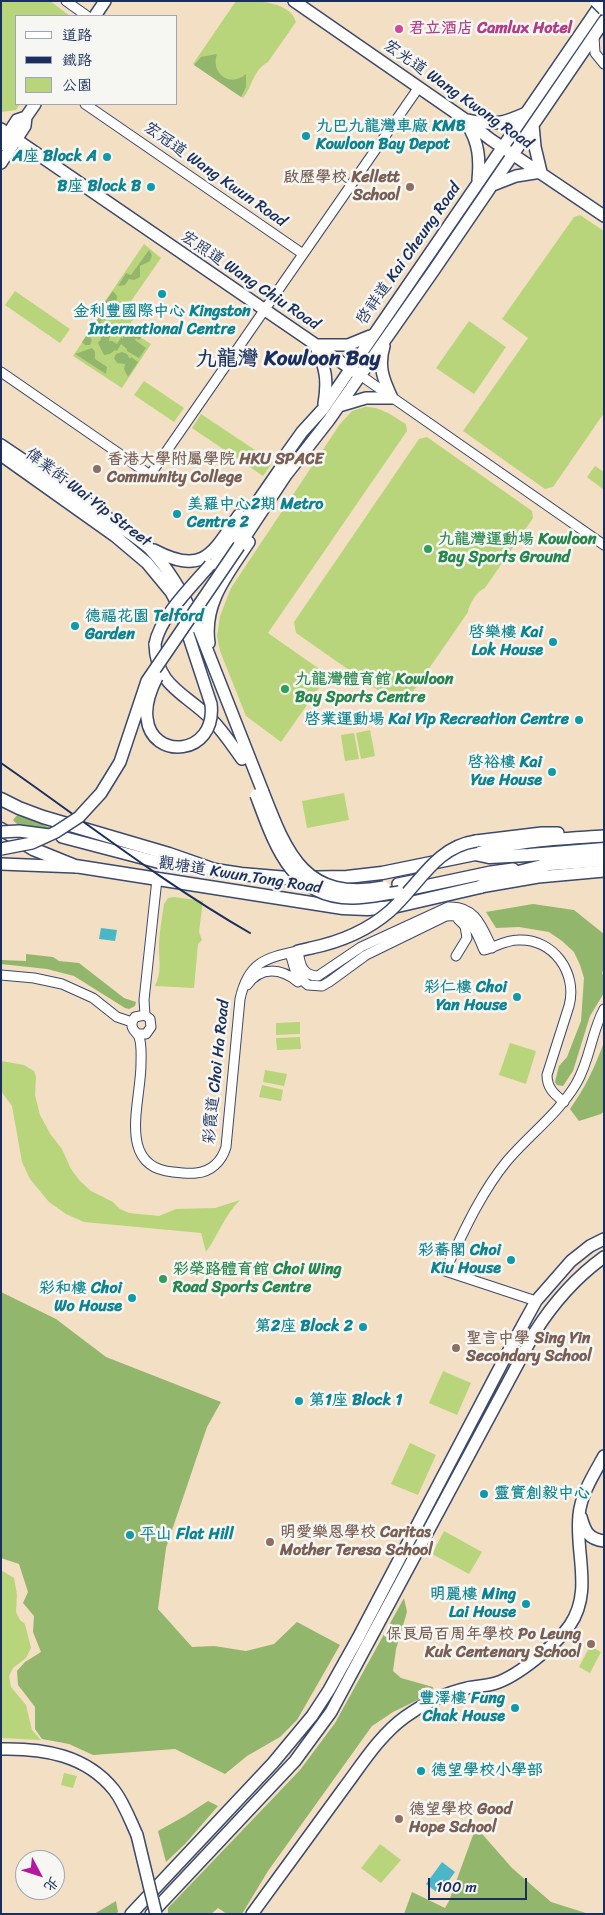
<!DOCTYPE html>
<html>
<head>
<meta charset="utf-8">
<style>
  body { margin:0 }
  #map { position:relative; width:605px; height:1915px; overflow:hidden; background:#f3dfc4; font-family:Sriracha,"LXGW WenKai TC",sans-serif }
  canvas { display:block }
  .frame { position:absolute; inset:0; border:2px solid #1b2f5e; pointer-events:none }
  .legend { position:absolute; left:15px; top:15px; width:162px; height:90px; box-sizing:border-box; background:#f6f6f2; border:1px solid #9ea6b7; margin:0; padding:6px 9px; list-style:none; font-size:15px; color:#1b2f5e }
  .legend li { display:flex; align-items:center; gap:10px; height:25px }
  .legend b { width:25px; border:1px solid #9ea6b7 }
  .north { position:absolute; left:15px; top:1850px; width:50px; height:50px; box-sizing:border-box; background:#f6f6f2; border:1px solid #9ea6b7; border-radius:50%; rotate:130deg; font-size:14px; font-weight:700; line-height:20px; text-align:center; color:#1b2f5e }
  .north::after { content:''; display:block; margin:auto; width:18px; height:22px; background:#b5179e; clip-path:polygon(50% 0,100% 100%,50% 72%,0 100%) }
  .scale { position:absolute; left:428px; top:1878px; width:99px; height:22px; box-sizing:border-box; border:2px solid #1b2f5e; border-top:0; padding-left:6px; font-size:15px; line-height:18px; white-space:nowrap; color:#1b2f5e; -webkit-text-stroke:4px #f6f6f2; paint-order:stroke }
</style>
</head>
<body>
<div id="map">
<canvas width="605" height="1915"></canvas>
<div class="frame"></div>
<ul class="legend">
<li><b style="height:6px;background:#fff"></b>道路</li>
<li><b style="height:6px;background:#1b2f5e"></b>鐵路</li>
<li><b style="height:14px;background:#b9d57b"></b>公園</li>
</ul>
<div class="north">北</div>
<div class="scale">100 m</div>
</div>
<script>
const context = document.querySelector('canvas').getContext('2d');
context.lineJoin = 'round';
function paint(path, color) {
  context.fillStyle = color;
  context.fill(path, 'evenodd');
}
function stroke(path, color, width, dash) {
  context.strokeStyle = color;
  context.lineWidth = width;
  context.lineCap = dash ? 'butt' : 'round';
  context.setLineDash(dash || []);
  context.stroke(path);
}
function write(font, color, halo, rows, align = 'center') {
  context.font = font + ' Sriracha,"LXGW WenKai TC",sans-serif';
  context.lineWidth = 5;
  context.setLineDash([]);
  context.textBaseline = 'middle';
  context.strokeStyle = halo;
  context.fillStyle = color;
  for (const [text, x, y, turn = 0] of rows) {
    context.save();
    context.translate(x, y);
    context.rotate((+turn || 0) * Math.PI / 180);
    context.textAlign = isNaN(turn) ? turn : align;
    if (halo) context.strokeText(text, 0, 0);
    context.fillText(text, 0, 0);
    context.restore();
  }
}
paint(new Path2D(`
  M1,1H50L70,16H16V104H20L16,110L2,112Z
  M236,1C253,1 290,0 296,22L268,62C252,71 253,86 243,98L193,64Z
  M580,215L604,231V413L553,487L545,489L463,431L528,338L502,319L574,217Z
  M144,244L161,258L127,307L138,315L131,322L135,334L151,344L122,388L73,356L99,317V310Z
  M15,291L70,329L60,343L5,305Z
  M469,321L506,347L474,394L436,368Z
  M144,381L184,408L174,422L134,395Z
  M365,407C380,406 393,416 406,424L407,431L268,633L328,675L281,742L246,716L220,651L217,636L220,616L231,588L340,424L352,411Z
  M201,414L273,462L263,476L192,428Z
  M427,437L532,511L533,518L485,588C477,591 469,604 468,612L408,699L395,702L296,633L294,622L419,439Z
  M595,466L604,472V490L587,477Z
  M370,730L375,756L361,759L356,733Z
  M354,733L359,759L345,761L341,735Z
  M344,793L349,820L307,828L302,801Z
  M174,897L203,901L199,932L202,940L198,944L194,988L155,986C162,970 159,964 159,948C159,933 162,918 164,904L168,898Z
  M300,1022V1034L276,1035V1023Z
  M300,1037L301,1049L277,1050L276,1038Z
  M510,1043L536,1051L526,1084L499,1075Z
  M1,1061L24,1065L34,1071L36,1077L35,1095L40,1115L51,1135L62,1149L71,1169L80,1181L91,1191L113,1202L120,1209L129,1213L159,1216L176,1209L215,1208L240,1200C224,1216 219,1234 206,1252L201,1233L84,1222L66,1214L49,1202L30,1179L22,1162L12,1106L1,1091Z
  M265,1070L287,1074L284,1086L263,1082Z
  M262,1085L283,1090L281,1101L259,1097Z
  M443,1371L471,1383L457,1415L429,1403Z
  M410,1443L436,1455L418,1495L391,1484Z
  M444,1531L482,1552L469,1574L432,1554Z
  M1,1570L14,1578L17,1595L16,1612L20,1620L25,1624L31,1648L26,1658L13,1668L9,1676L11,1687L26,1705L32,1730L41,1740L1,1738Z
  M590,1646L601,1652L590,1673L579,1667Z
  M64,1773L77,1776L73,1788L61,1785Z
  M380,1844L401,1860L381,1883L361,1868Z`), '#b9d57b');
paint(new Path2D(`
  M217,54C210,74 231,88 246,74V87L241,97L194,65L201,57Z
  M149,250L152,255L150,261L140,266V277L134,280L129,279L125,285L118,286L126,273L131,275Z
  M113,291L117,296L116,306L112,308H106L105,313L107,314L108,319L100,321L103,324L96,329L95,335H93L90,338L92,340L90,345H85L82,342L98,319V312Z
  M106,327L110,336L109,341H112L117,344L122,336V339L124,336L129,337L136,331L138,332L141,338L139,340L136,338L135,340L146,348L139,358L127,351V349L121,344L117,351L115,350L110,354L104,355L98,343L101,339L100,331Z
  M92,348L95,352V359L107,367L106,374L75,354Z
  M122,352L127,354L130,359L131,357L138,362L128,377L124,369L125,364L117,363L114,358L116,354Z
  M18,814H21L50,828C38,834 21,830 13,820Z
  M533,904L574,910L604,934V968L602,973L604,978V993L590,1016L573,1071L563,1086L557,1085L555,1082L559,1066L567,1057L581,1021L584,978L580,965L574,952L562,941L549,932L519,927L496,928L486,912Z
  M26,954L53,957L59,961L79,963L124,998L136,1002L135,1006L129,1009L125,1008L74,976L47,969L1,964V960L26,961Z
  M604,1042V1111L601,1114L579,1121L570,1109C585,1088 595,1067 604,1042Z
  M1,1292L56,1319L106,1357L221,1402L207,1427L166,1548L158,1609L192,1647L214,1646L246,1651L274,1644L297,1622L340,1645L297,1720L280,1737L247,1756L225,1774L175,1749L93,1755L69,1744L42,1739L35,1729V1707L18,1685L17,1671L25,1662L41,1652L33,1632L34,1616L23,1603L28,1592L19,1564L1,1558Z
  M404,1598L407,1612L396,1649L393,1671L401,1678L433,1687L432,1693L393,1712L372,1726L268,1871L242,1914H227L218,1908L211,1914H168V1908L300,1770L335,1723Z
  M208,1801L218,1806L185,1844L166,1862L158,1831L185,1816Z
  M476,1827L512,1868L551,1902L589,1914H404L412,1892L445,1908L449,1901Z
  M116,1901L118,1912L115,1914H94Z`), '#92b66b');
paint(new Path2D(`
  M101,928L117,930L115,941L99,939Z
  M442,1862L455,1872L439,1894L426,1884Z`), '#4ab6c7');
const minor = new Path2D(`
  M66,1L87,16
  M594,37L595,53L604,64
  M85,104L303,254
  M1,372L150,475L419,87
  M360,375L604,545
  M290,953L295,970L301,979L308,985L322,986L329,982L366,955L446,916C472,913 475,930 484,950C495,947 506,940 518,940C553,938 578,973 569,1006L547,1075C547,1088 554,1094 564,1102
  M456,956L467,938L465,926L458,919
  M1,975L34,978L62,984L93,998L117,1017L132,1022
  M247,985C261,966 281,968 298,982
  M145,1015L144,1000L157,879
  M138,1034H146L151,1027L150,1019L145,1015L135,1017C133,1020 132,1021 132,1024C131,1030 137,1032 139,1037C142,1045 141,1055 141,1064C141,1102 116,1167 173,1172C181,1173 189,1174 196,1173C211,1172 222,1161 226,1147L240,999C248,963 264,958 298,951C300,964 302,976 318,976L361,947L448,907C475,905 482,927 492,948
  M536,1301L445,1271C463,1233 480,1194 507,1161C529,1135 558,1114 576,1084C590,1061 591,1033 604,1009`);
const major = new Path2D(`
  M294,1L463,118L490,139L604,216
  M95,16L105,1
  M468,120C493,126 504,123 526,113
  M467,124C479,143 480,159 478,180
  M533,125L535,147L541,172
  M1,129L357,373
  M1,145L17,120L26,117
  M1,163L25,126L26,117L35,104
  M493,185L516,176L541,172
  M315,345C326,368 328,380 324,404
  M316,345H348L370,336
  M339,406L366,398H392C383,379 378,366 384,346
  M1,445C39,471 78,495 115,523C126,531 139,539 149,548C169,569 183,593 195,619L263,792
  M1,455L115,536L147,563L171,592L190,628
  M239,546L286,475L329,420L434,270L604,21
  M154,550C203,576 212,554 239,515
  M215,568L216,562L280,469L287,453L302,432L323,409L603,1
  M184,622L211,704
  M209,643C203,603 228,574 249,542
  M155,644C156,686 185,693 211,719C223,731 232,745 242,759
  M62,837L165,864L193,863
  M476,841L542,833H558
  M475,854C515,840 562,839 604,836
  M1,864L77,867
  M398,884L418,880
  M480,887L538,877L604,871
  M406,890L491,872L513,869
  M298,951L311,948
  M581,1517C585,1531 588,1539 604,1541
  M1,1749C43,1748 86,1755 114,1790C124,1803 130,1820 137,1835
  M131,1914L273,1763L312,1716L329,1690L358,1638L508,1352L536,1301L571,1261L590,1246L604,1239
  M151,1914L295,1761L331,1712L535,1332C554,1302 575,1278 604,1257
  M252,1914C283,1872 313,1830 344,1788C362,1764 380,1735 405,1717C423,1704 445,1693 467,1688C477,1686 487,1686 496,1683C518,1676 557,1644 570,1625C593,1591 575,1553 579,1515C581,1494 594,1474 604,1456`);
const highway = new Path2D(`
  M1,799L19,808L43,817L169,854L215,870L241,874L288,878L347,877L382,873L475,854L489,857L529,855L604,849
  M1,829L33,849L75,866L343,908L367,909L393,907L480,887L495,878L550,864L604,860`);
stroke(minor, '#3b496d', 11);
stroke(major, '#3b496d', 14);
stroke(highway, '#3b496d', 15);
stroke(minor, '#fff', 9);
stroke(major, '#fff', 11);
stroke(highway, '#fff', 12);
stroke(new Path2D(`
  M1,763C83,820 163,883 250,933`), '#1b2f5e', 2);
const majorBridge = new Path2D(`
  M155,644C160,617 192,586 210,565
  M157,677C151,689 145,704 147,718C151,761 217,756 211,704
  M263,792C287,854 305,902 384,887
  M256,795C274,843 291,899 353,898C368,898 384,894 399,892
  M1,832L19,831L49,835
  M1,849L32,843L56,832L79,817L101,793L120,762L147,681L239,546
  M311,948C340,942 367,931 390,911C419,885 435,847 476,841
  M137,1835L156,1914`);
const highwayBridge = new Path2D(`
  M596,1L604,9`);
stroke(majorBridge, '#3b496d', 14, []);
stroke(highwayBridge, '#3b496d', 15, []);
stroke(majorBridge, '#fff', 11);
stroke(highwayBridge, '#fff', 12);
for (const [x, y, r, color] of [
  [399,29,5,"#d1479c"],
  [306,136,5,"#0f9aa8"],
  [107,157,5,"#0f9aa8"],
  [151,187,5,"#0f9aa8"],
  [410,187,5,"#8d6e63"],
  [162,294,5,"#0f9aa8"],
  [97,469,5,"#8d6e63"],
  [177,514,5,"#0f9aa8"],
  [428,549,5,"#2e9e5b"],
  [75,626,5,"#0f9aa8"],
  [553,642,5,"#0f9aa8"],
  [285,689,5,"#2e9e5b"],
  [579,720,5,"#0f9aa8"],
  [552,772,5,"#0f9aa8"],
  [517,997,5,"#0f9aa8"],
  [511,1260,5,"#0f9aa8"],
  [163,1279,5,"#2e9e5b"],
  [132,1298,5,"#0f9aa8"],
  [363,1327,5,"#0f9aa8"],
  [456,1348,5,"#8d6e63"],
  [299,1401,5,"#0f9aa8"],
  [484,1494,5,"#0f9aa8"],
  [130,1535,5,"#0f9aa8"],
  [270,1542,5,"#8d6e63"],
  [526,1604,5,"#0f9aa8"],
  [591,1644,5,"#8d6e63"],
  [515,1708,5,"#0f9aa8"],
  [421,1771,5,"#0f9aa8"],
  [399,1819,5,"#8d6e63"]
]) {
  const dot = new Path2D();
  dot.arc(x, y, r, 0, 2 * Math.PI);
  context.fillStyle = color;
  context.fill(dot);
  stroke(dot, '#f6f6f2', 2);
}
write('bold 16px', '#b23c85', '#f6f6f2', [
  ["君立酒店 Camlux Hotel",409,29]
], 'left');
write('16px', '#1b2f5e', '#f6f6f2', [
  ["宏光道 Wang Kwong Road",458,95,35],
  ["宏冠道 Wang Kwun Road",215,175,35],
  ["啓祥道 Kai Cheung Road",409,254,-55],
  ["宏照道 Wang Chiu Road",250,281,34],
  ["偉業街 Wai Yip Street",88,498,37],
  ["觀塘道 Kwun Tong Road",240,876,9],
  ["彩霞道 Choi Ha Road",217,1072,-84]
]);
write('bold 16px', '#0d838f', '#f6f6f2', [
  ["九巴九龍灣車廠 KMB",316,127,"left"],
  ["Kowloon Bay Depot",316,145,"left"],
  ["A座 Block A",97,157],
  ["B座 Block B",141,187],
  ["金利豐國際中心 Kingston",162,312,"center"],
  ["International Centre",162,330,"center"],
  ["美羅中心2期 Metro",187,505,"left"],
  ["Centre 2",187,523,"left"],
  ["德福花園 Telford",85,617,"left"],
  ["Garden",85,635,"left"],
  ["啓樂樓 Kai",543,633],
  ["Lok House",543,651],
  ["啓業運動場 Kai Yip Recreation Centre",569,720],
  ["啓裕樓 Kai",542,763],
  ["Yue House",542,781],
  ["彩仁樓 Choi",507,988],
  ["Yan House",507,1006],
  ["彩蕎閣 Choi",501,1251],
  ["Kiu House",501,1269],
  ["彩和樓 Choi",122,1289],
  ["Wo House",122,1307],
  ["第2座 Block 2",353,1327],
  ["第1座 Block 1",309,1401,"left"],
  ["靈實創毅中心",494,1494,"left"],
  ["平山 Flat Hill",140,1535,"left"],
  ["明麗樓 Ming",516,1595],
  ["Lai House",516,1613],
  ["豐澤樓 Fung",505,1699],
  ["Chak House",505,1717],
  ["德望學校小學部",431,1771,"left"]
], 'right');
write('bold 16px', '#785e54', '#f6f6f2', [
  ["啟歷學校 Kellett",400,178,"right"],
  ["School",400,196,"right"],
  ["香港大學附屬學院 HKU SPACE",107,460],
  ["Community College",107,478],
  ["聖言中學 Sing Yin",466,1339],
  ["Secondary School",466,1357],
  ["明愛樂恩學校 Caritas",280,1533],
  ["Mother Teresa School",280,1551],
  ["保良局百周年學校 Po Leung",581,1635,"right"],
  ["Kuk Centenary School",581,1653,"right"],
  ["德望學校 Good",409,1810],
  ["Hope School",409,1828]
], 'left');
write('bold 16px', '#27864d', '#f6f6f2', [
  ["九龍灣運動場 Kowloon",438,540],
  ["Bay Sports Ground",438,558],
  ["九龍灣體育館 Kowloon",295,680],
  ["Bay Sports Centre",295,698],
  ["彩榮路體育館 Choi Wing",173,1270],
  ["Road Sports Centre",173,1288]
], 'left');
write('bold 21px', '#1b2f5e', '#f6f6f2', [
  ["九龍灣 Kowloon Bay",288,360]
]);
</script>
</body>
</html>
